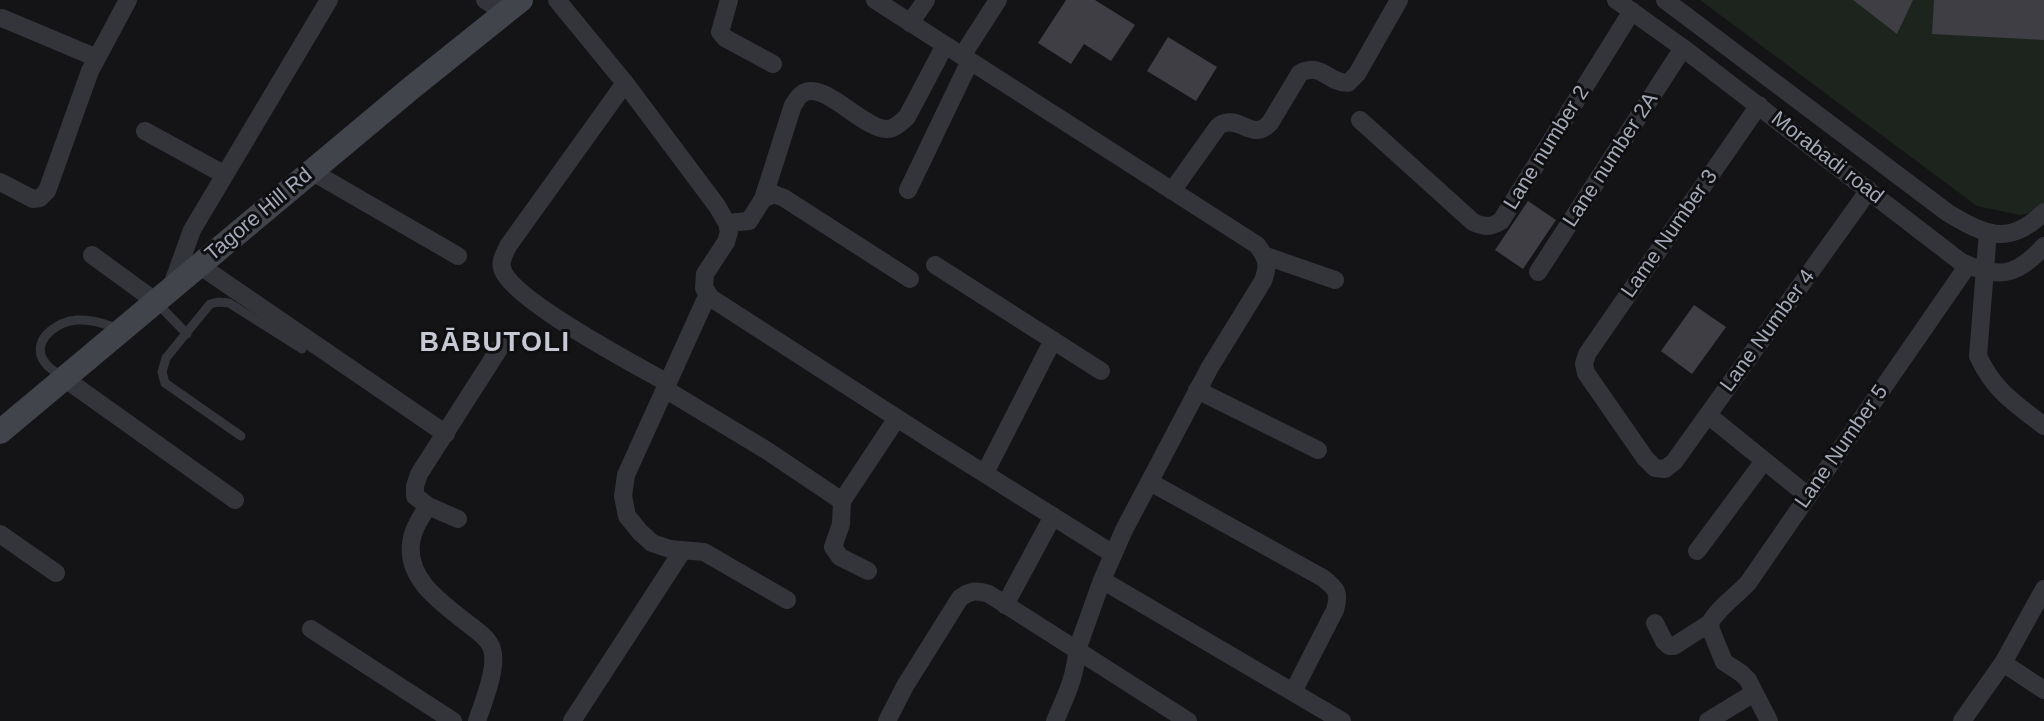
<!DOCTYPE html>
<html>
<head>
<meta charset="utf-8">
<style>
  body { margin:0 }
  canvas { display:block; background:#141416 }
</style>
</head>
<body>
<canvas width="2044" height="721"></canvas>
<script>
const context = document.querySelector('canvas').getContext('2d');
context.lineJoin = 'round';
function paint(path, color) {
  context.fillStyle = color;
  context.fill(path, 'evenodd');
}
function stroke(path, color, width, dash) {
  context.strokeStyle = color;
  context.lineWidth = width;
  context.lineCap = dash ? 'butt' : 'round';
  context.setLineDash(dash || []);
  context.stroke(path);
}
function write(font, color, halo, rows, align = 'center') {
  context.font = font + ' Arial,sans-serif';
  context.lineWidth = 6;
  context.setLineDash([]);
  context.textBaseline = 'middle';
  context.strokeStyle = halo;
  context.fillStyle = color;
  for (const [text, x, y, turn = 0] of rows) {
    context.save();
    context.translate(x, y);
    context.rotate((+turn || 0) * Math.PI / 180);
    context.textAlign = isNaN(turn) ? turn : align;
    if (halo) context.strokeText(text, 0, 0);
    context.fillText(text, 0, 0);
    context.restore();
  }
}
paint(new Path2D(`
  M1700,0H2044V210L2020,215L1977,206Z`), '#1c241d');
paint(new Path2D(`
  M1066,0H1095L1135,25L1111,61L1084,44L1071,64L1038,43Z
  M1853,0H1913L1897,34Z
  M1934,0H2044V40L1932,34Z
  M1168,37L1217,67L1196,101L1147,71Z
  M1528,201L1556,220L1523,269L1495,250Z
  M1694,305L1726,327L1692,374L1661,351Z`), '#3e3e44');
stroke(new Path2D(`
  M155,301L187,334
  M64,378C56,372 44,366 41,355C36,335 61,321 77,320C93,319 105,324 119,329
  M241,436L165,383L162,372L166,358L210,304L218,302L229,303L302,349`), '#34353b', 9);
stroke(new Path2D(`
  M485,0L505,13
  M557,0L625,83L717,206L727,223L729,232L726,242L705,274L704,288L711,298L931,440L1113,554
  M729,0L720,32L725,38L773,64
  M875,0L1257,245C1267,258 1269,265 1263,281L1210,367L1124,530L1102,580L1077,650C1076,676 1065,698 1055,721
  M1616,0L1683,48L1961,262C1998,279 2016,277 2044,246
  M1665,0L1948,213C1985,235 2009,247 2044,212
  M2,18L97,58
  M910,23L926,0
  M962,56L998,0
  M625,83L508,246C505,253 500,260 502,268C509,298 637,366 668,383
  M1759,105L1587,354L1584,364L1586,373L1645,458L1655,468L1665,469L1674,462L1869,190
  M1360,120L1473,222C1484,227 1490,228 1501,221L1632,11
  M145,131L225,175
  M311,171L458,256
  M0,182L33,199L40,198L47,191L90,71L128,0
  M908,190L970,61
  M1172,191L1217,128C1219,126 1221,123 1225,123C1242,118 1253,141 1270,123L1300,73C1323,62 1327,83 1348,83L1357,74L1399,0
  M763,199L793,105C796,102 798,96 802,94C822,78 864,130 887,129C895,129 901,122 907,117L945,45
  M727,223L749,221L763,199L774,194L784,198L910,279
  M1988,232L1978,356C1994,391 2015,403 2044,426
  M92,255L155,301
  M1266,256L1335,280
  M199,265L446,434
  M935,265L1101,371
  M1538,272L1683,48
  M171,288L192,230L329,0
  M708,294L626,475L623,496L627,516L640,532L652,543L670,549L704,552L787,600
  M64,378L235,500
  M665,389L766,450L842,501L897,418
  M1197,390L1318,450
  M1708,415L1808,496
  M985,473L1053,340
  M1150,482L1323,578C1337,589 1340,593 1335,610L1293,692
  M842,501L841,524L833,547L840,557L868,571
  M428,506C421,517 412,530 411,544C407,580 442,603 467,623C476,630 489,638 492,649C498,667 483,703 477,721
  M458,519L428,506L415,496V486L419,474L501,346
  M0,534L56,573
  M1697,551L1764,461
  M1102,580L1342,721
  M1005,605L1053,516
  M1655,623L1664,641L1669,646H1674L1710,623C1718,608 1736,596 1748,583L1968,265
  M1710,623L1711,630L1724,662L1741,673L1748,680L1769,721
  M311,629L453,721
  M2003,663L2044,690
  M572,721L683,550
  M887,721L905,686L960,598C971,590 977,590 989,594L1188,721
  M1708,721L1754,693
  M1962,721L2003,663L2044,589`), '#34353b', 18);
stroke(new Path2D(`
  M0,432L410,89L521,0`), '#42444c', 24);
write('21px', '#a4a9b8', '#0f0f11', [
  ["Lane number 2",1547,148,-58],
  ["Morabadi road",1827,158,38],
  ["Lane number 2A",1611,160,-57],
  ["Tagore Hill Rd",259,215,-40],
  ["Lame Number 3",1670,234,-55],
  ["Lane Number 4",1768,331,-54],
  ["Lane Number 5",1842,447,-55]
]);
context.letterSpacing = '1.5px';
write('bold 27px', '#c6c8d3', '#0f0f11', [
  ["BĀBUTOLI",495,344]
]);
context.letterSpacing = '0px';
</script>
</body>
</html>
